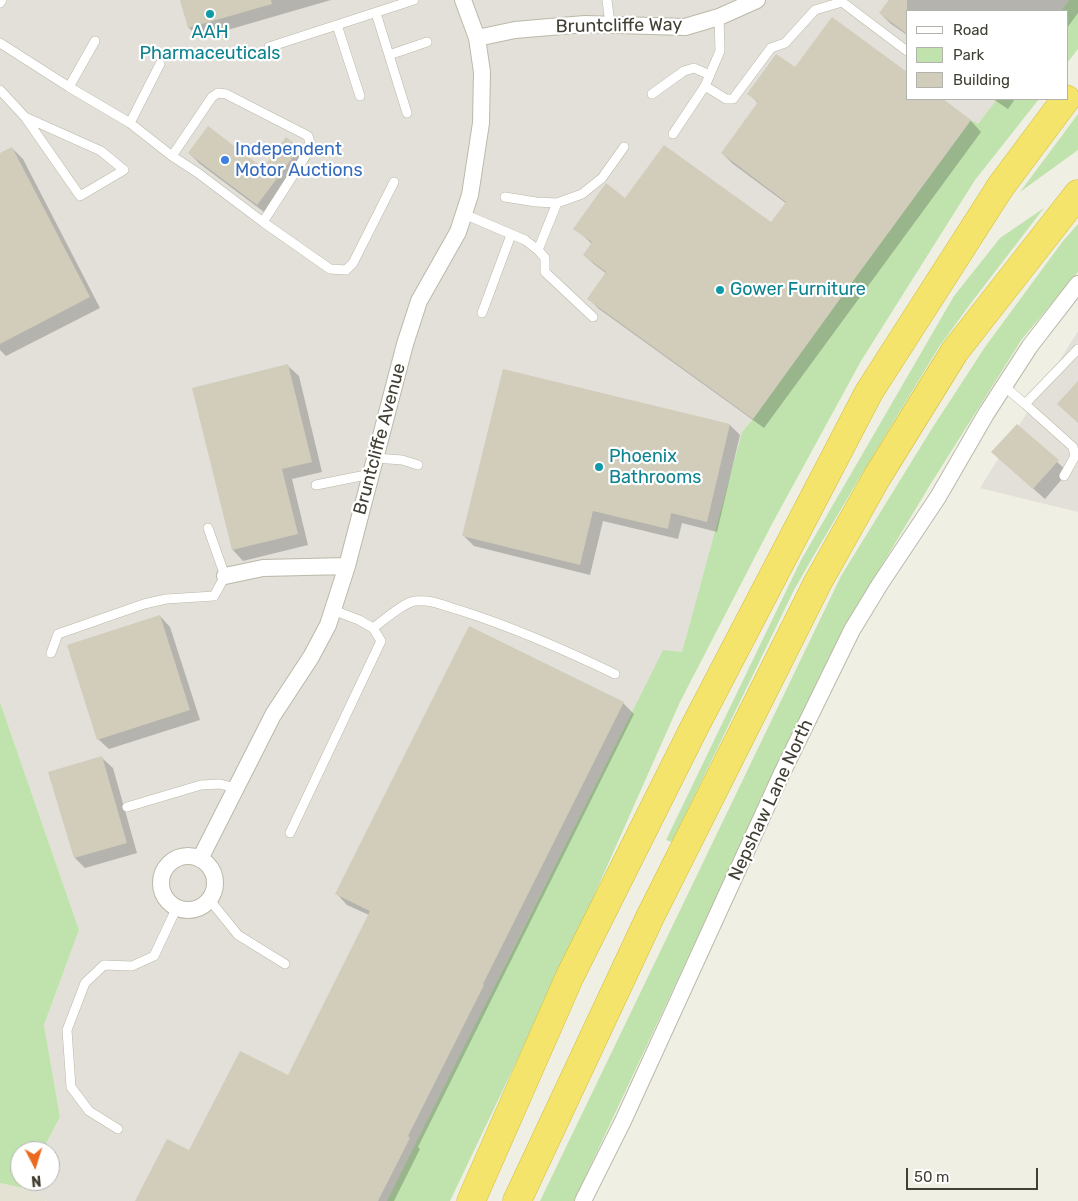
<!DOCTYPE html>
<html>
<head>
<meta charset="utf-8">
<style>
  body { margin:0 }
  #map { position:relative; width:1078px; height:1201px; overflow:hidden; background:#f0efe4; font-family:Rubik,sans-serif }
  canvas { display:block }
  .legend { position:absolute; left:906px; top:10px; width:162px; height:90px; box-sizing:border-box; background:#fff; border:1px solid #b3b3ae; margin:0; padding:6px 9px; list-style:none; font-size:15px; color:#424034 }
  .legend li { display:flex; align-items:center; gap:10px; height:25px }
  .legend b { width:25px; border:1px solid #b3b3ae }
  .north { position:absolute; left:10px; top:1141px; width:50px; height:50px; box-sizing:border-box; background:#fff; border:1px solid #b3b3ae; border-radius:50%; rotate:175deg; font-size:14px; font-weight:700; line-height:20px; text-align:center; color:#424034 }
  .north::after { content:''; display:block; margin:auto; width:18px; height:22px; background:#eb6a20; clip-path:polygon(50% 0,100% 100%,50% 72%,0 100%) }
  .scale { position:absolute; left:906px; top:1168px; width:132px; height:22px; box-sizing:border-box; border:2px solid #424034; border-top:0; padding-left:6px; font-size:15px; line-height:18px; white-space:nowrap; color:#424034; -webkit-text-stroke:4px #fff; paint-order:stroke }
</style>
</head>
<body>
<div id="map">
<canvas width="1078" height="1201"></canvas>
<ul class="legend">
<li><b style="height:6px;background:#fff"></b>Road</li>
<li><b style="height:14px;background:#c0e3ae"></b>Park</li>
<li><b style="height:14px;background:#d1cdba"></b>Building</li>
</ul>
<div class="north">N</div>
<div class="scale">50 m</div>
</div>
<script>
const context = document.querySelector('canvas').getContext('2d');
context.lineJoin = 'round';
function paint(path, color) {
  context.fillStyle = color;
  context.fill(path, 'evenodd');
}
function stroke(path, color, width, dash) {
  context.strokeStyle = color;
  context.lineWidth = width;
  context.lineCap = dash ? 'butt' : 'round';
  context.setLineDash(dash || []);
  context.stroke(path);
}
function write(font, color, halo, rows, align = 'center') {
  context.font = font + ' Rubik,sans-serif';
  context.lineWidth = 4.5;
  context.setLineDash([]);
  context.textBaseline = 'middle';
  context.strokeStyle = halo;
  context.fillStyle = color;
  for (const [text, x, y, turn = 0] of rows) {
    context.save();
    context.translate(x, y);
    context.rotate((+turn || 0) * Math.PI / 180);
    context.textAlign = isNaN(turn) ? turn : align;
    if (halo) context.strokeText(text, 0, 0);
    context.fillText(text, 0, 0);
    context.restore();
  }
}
paint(new Path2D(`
  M0,1183L23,1188L47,1201H0Z`), '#e4e2d2');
paint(new Path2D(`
  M0,0H1069L1061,11H907V99H997L978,124L971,120L857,275L753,419L742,432L682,652L663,651L511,952L391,1201H47L23,1188L27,1181H50V1151H42L60,1117L44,1025L79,930L0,702Z
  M1078,331V512L980,488Z`), '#e2e0d9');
paint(new Path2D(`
  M1069,0H1078V49L1067,63V11H1061Z
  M997,99H1039L975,180L861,361L772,524L680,702L573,943L450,1201H387L663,650L682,652L742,432L753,419L857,275L971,120L978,124Z
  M1078,114V150L1020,192Z
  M1044,208L971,303L939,347L857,482L810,562L794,590L672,842L666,840L801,560L954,296L1000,238Z
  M1078,224V272L1022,339L930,485L867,590L822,671L574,1201H540L841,576L931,430L985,347L1063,241Z
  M0,702L79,930L44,1025L60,1117L42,1151H20V1181H27L23,1188L0,1183Z`), '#c0e3ae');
paint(new Path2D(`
  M181,0H331L200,38L189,28Z
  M890,0H1078V13L1067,28V11H907V35L891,24L880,13Z
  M795,69L907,99H941L971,121L981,132L764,428L599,309L589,299L607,274L595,265L584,255L592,244L575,228L626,199L772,224L787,204L733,164L722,153L759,104L748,93Z
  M993,99H1015L1008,109Z
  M286,139L300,149L310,159L268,215L200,164L189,153L263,169Z
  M12,148L23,159L100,308L6,356L0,350V155Z
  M288,366L299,376L322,472L292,479L308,545L243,561L233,550L193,389Z
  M730,425L740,435L717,532L682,523L678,539L603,521L590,575L474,546L464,536Z
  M1017,425L1068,472L1045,499L1004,463Z
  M160,616L170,627L200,720L109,749L98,739Z
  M623,703L634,714L418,1147L420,1149L394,1201H140L189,1152L288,1077L369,915L347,905L337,894Z
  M102,758L113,768L137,853L85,868L75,858L50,773Z`), '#0003');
paint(new Path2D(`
  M180,0H271L272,4L188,28Z
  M889,0H907V34L879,13Z
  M832,17L907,72V99H943L971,120L853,281L753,419L587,299L606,272L583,255L592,242L573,229L606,183L625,198L664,145L771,222L786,202L721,153L758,102L747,94L776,54L795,67Z
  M208,126L263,168L286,137L300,148L257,205L188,153Z
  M12,147L90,297L0,344V153Z
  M288,364L312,462L282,469L298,534L232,550L192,388Z
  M503,369L730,424L707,522L671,513L668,529L593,511L580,565L462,536Z
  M1078,381V423L1057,404Z
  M1017,424L1059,460L1033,489L991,452Z
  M160,615L190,710L97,740L67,645Z
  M469,626L624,702L483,984L484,985L408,1136L410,1138L378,1201H135L167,1139L189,1150L240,1051L288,1075L370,911L335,894Z
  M102,756L127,843L74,858L48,772Z`), '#d1cdba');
const service = new Path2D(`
  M607,0L610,24
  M842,2L907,51
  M0,3L2,0
  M376,13L389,55L427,42
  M337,25L360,96
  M0,43L69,87L130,123L172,156L198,173L263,222L330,269L346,270L353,263L394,182
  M269,47L414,0
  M389,55L407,113
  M705,86L726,99H733L771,48L785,43L815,10L842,2V0
  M69,87L95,41
  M0,90L25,117L80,196L124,170L101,151L25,117
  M652,94L684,71L694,68L710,75
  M130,123L160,64
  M673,134L705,86L720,51L719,17
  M172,156L212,97L218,93L226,94L308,136L310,143L308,152L263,222
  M505,197L536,202L557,203
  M464,214L525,240L538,250L545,258V272L593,317
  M538,250L557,203L582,194L602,178L624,147
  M482,313L511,235
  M1004,386L1025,404
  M375,458L402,460L418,465
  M1064,476L1075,456L1073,447L1025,404L1078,349
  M316,485L371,474
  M373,628C383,621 404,602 415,601C430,599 445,606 459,610C513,627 565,650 615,674
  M51,653L58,634L144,604L166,599L214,596L225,576L208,528
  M127,807L201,785L220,784L235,788
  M290,833L381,641L373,628L359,620L333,610
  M209,899L238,935L285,964
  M118,1129L89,1111L71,1087L67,1030L85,983L104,965L132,966L154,956L177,907`);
const minor = new Path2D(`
  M477,38L515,30L585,24L685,27L719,17L757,0
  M225,576L263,568L347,566
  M161 883a27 27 0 1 1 54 0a27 27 0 1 1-54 0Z
  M200,859L273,715L311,657L328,625L347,566L405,344L419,301L458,232L470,195L481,123L482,72L477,38L463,0
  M583,1201L623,1121L782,773L852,630L880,584L938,497L986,414L1030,346L1078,284`);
const motorway = new Path2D(`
  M471,1201L570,976L694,728L869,392L1001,186L1066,99
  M517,1201L650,917L818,582L877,477L955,351L1078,194`);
stroke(service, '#bbb9a7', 10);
stroke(minor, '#bbb9a7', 18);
stroke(motorway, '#d2bb3c', 29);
stroke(service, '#fff', 9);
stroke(minor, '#fff', 16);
stroke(motorway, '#f4e46b', 28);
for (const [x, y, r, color] of [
  [210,14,5,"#0f9aa8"],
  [225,160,5,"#3f7fe0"],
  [720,290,5,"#0f9aa8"],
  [599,467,5,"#0f9aa8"]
]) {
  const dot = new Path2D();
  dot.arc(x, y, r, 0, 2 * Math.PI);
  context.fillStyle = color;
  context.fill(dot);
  stroke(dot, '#fff', 2);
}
write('18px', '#424034', '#fff', [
  ["Bruntcliffe Way",619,26,-1],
  ["Bruntcliffe Avenue",380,439,-75],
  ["Nepshaw Lane North",771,800,-65]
]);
write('18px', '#0d838f', '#fff', [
  ["AAH",210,33,"center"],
  ["Pharmaceuticals",210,54,"center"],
  ["Gower Furniture",730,290],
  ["Phoenix",609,457],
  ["Bathrooms",609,478]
], 'left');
write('18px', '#366cbe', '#fff', [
  ["Independent",235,150],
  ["Motor Auctions",235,171]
], 'left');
</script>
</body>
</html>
